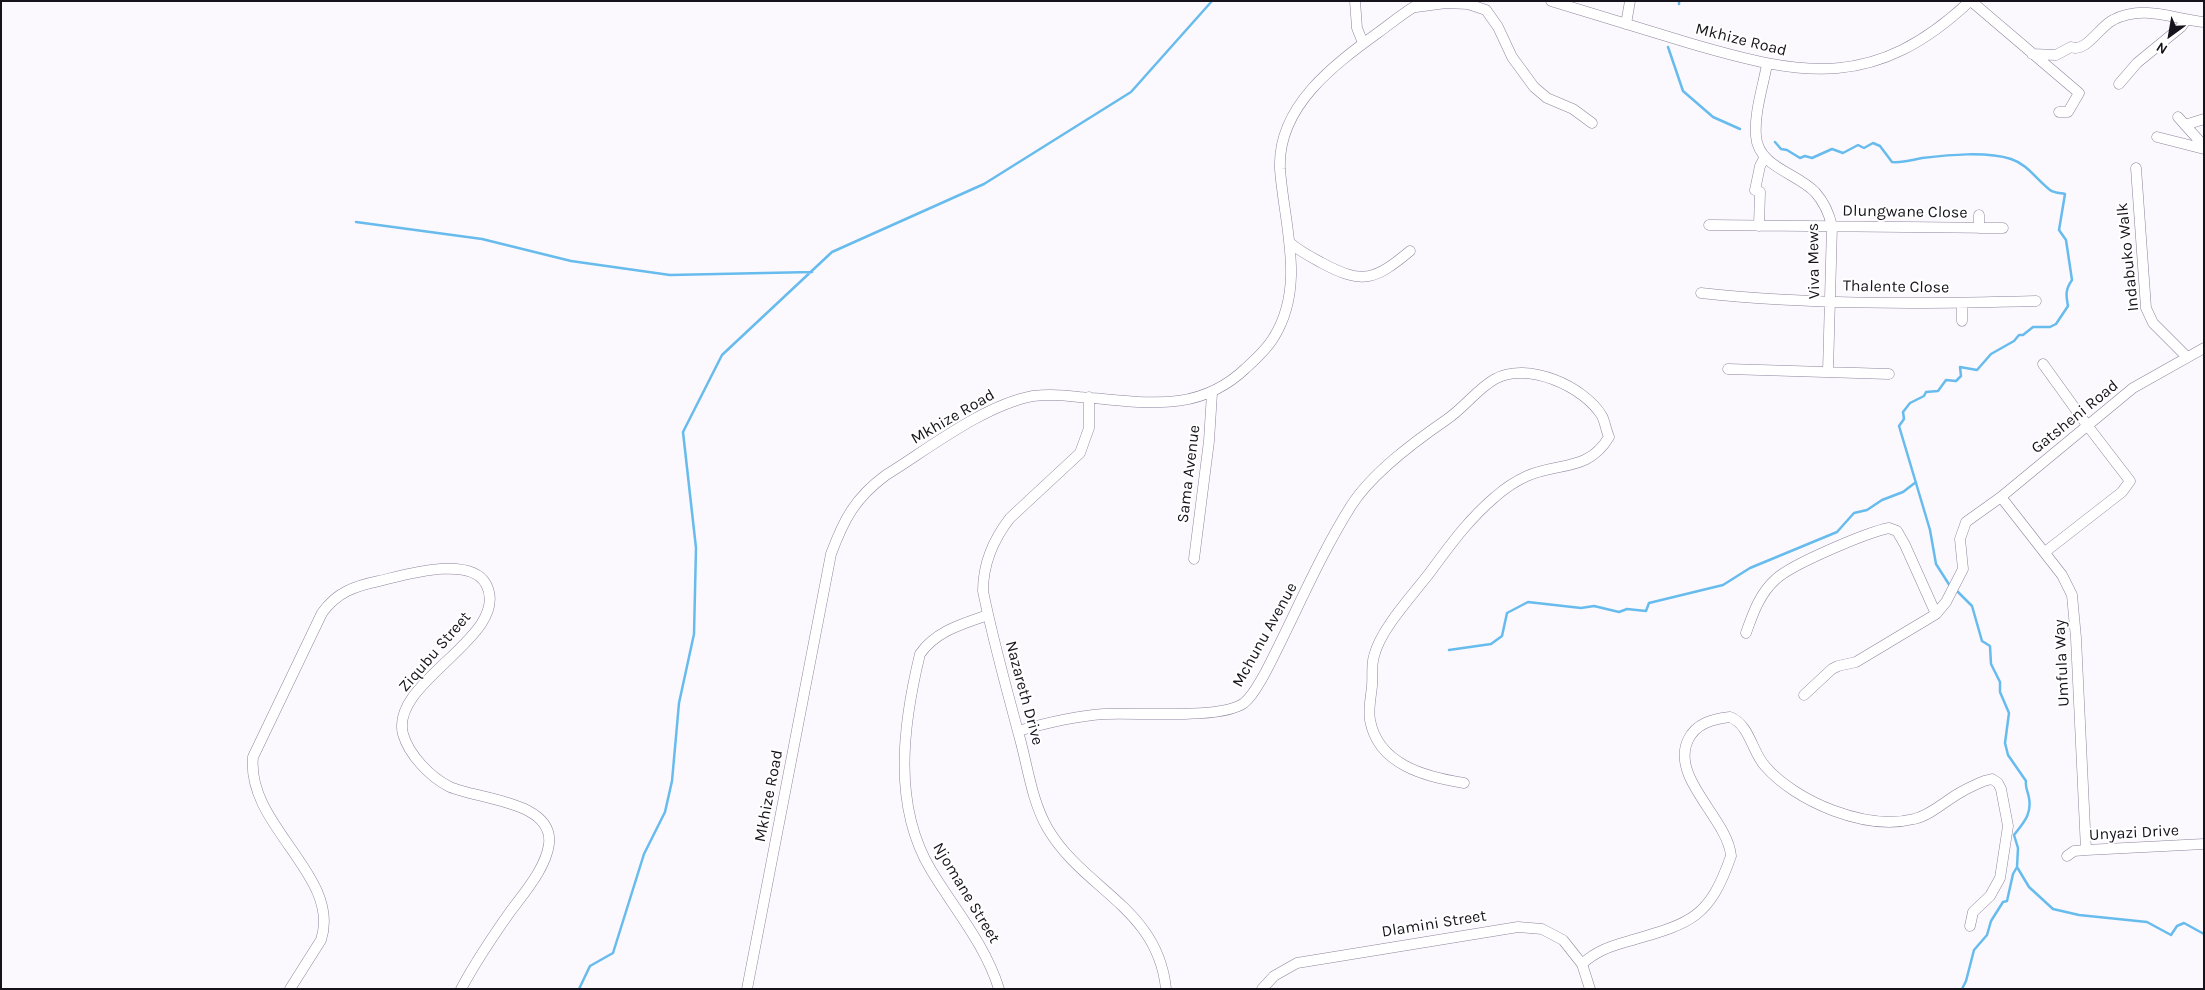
<!DOCTYPE html>
<html>
<head>
<meta charset="utf-8">
<style>
  body { margin:0 }
  #map { position:relative; width:2205px; height:990px; overflow:hidden; background:#fbf9fe; font-family:Karla,sans-serif }
  canvas { display:block }
  .frame { position:absolute; inset:0; border:2px solid #16131c; pointer-events:none }
  .north { position:absolute; left:2145px; top:10px; width:50px; height:50px; -webkit-text-stroke:4px #fff; paint-order:stroke; rotate:212deg; font-size:14px; font-weight:700; line-height:20px; text-align:center; color:#16131c }
  .north::after { content:''; display:block; margin:auto; width:18px; height:22px; background:#16131c; clip-path:polygon(50% 0,100% 100%,50% 72%,0 100%) }
</style>
</head>
<body>
<div id="map">
<canvas width="2205" height="990"></canvas>
<div class="frame"></div>
<div class="north">N</div>
</div>
<script>
const context = document.querySelector('canvas').getContext('2d');
context.lineJoin = 'round';
function stroke(path, color, width, dash) {
  context.strokeStyle = color;
  context.lineWidth = width;
  context.lineCap = dash ? 'butt' : 'round';
  context.setLineDash(dash || []);
  context.stroke(path);
}
function write(font, color, halo, rows, align = 'center') {
  context.font = font + ' Karla,sans-serif';
  context.lineWidth = 4;
  context.setLineDash([]);
  context.textBaseline = 'middle';
  context.strokeStyle = halo;
  context.fillStyle = color;
  for (const [text, x, y, turn = 0] of rows) {
    context.save();
    context.translate(x, y);
    context.rotate((+turn || 0) * Math.PI / 180);
    context.textAlign = isNaN(turn) ? turn : align;
    if (halo) context.strokeText(text, 0, 0);
    context.fillText(text, 0, 0);
    context.restore();
  }
}
stroke(new Path2D(`
  M1679,4V1
  M1668,47L1683,91L1713,117L1740,129
  M1775,142L1781,149L1787,150L1800,158L1805,156L1812,158L1832,149L1843,153L1858,145L1864,148L1873,143L1880,146L1892,162C1903,163 1911,160 1922,158C1948,155 1986,151 2011,159C2027,164 2037,180 2050,190C2054,193 2060,193 2065,194L2059,230L2066,240L2072,280C2065,290 2066,295 2068,306L2056,324L2050,327H2033L2023,335H2019L2014,341L1991,354L1977,370L1960,367L1961,376L1956,381L1946,380L1938,391L1926,392L1924,396L1910,403L1903,412L1904,419L1899,426L1930,530L1936,564L1950,586
  M356,222L482,239L571,261L670,275L812,272
  M1957,591L1972,606L1982,641L1990,646L1991,664L2000,682V692L2009,713L2005,743L2008,755L2026,781C2025,788 2028,791 2029,798C2032,814 2024,822 2014,835L2018,848L2017,867L2013,874L2007,901L2003,902L1991,921L1987,935L1974,950L1966,981L1962,989
  M1449,650L1491,644L1502,636L1507,613L1528,602L1581,608L1594,606L1619,612L1627,609L1646,611L1649,603L1723,585L1750,568L1837,532L1854,513L1867,510L1882,500L1903,492L1916,482
  M2017,867L2029,887L2053,909L2079,915L2147,922L2171,935L2177,926L2184,923L2204,934
  M579,989L590,966L613,953L644,854L665,812L672,781L679,703L694,634L696,548L683,432L722,355L832,252L984,184L1131,92L1212,1`), '#67bbed', 2.5);
const minor = new Path2D(`
  M1355,1L1357,28L1363,43
  M1551,1C1597,15 1643,29 1689,43C1805,77 1875,90 1970,1
  M1971,1L2079,93L2068,112H2059
  M1416,7L1446,3L1468,4L1486,10L1498,27L1512,57L1534,87L1547,98L1573,109L1592,123
  M1626,24L1630,1
  M2032,54L2056,55L2071,47C2086,53 2099,27 2113,20C2143,4 2173,19 2204,22
  M1767,64C1763,87 1754,113 1756,136C1758,167 1797,173 1815,192C1824,202 1829,213 1832,226L1828,371
  M2119,84L2137,63L2181,27L2186,20
  M2178,117L2204,146
  M2185,125L2204,119
  M2157,137L2204,149
  M2136,168L2146,308L2153,323L2187,357
  M1709,225L2003,228
  M1759,226L1760,192L1755,190L1760,166L1765,157
  M1979,228V215
  M1289,242C1299,251 1311,257 1322,263C1363,285 1375,280 1410,251
  M1701,293C1811,305 1925,304 2036,301
  M1962,303V321
  M2043,364L2087,425L2130,481L2122,492L2045,552
  M1728,369L1889,374
  M1089,397V428L1080,453L1010,518C993,540 983,564 983,591C993,641 1007,690 1020,739C1028,768 1032,802 1048,829C1084,890 1158,908 1166,989
  M2001,497L2062,575L2072,595L2076,638L2086,850
  M1194,559L1209,441L1212,393
  M988,615C962,624 936,631 920,654C903,724 892,805 931,870C955,910 985,944 999,989
  M1746,633C1753,613 1760,593 1776,579C1792,564 1868,532 1889,528L1897,531L1905,545L1936,614
  M1804,695L1832,669L1838,666L1856,662L1936,614L1946,602L1963,569L1960,539L1966,522L2001,497L2133,388L2204,348
  M1018,731C1046,723 1074,716 1104,714C1135,712 1221,720 1244,703C1253,696 1258,685 1264,675C1293,620 1318,558 1351,506C1372,473 1414,442 1446,420C1464,408 1477,389 1495,379C1527,361 1584,386 1602,416C1605,422 1606,430 1609,437C1588,472 1559,462 1527,476C1516,481 1504,489 1495,497C1469,519 1451,544 1431,571C1413,595 1381,628 1374,656C1371,666 1373,677 1372,686C1371,697 1368,709 1370,720C1378,765 1426,777 1464,783
  M2067,856L2074,851L2086,850L2204,844
  M1582,964C1596,951 1611,946 1629,941C1691,923 1709,919 1731,856C1728,819 1670,778 1688,740C1696,723 1713,719 1730,717C1750,725 1752,752 1765,766C1796,802 1866,831 1914,819C1932,815 1947,799 1963,791C1970,787 1977,784 1984,781L1992,779L1998,783L2001,789L2008,826L2000,878L1990,896L1973,912L1970,926
  M290,989L321,940C342,876 246,826 253,757L322,613C337,592 355,586 379,581C405,575 470,555 486,584C513,636 389,681 403,734C409,755 430,777 450,787C477,799 554,801 549,844C546,868 524,893 510,912C493,936 475,963 461,989
  M747,989L831,554C844,519 855,498 886,475C928,449 984,405 1033,396C1048,394 1064,395 1079,397C1141,401 1196,416 1246,368C1256,359 1267,349 1274,337C1306,285 1284,225 1280,169C1277,106 1335,64 1379,32C1394,21 1408,9 1424,1
  M1262,989L1274,976L1297,963L1518,927L1542,929L1563,940L1582,964L1590,989`);
stroke(minor, '#8d849c', 11);
stroke(minor, '#fff', 10);
write('16px', '#16131c', '#fff', [
  ["Mkhize Road",1741,40,14],
  ["Dlungwane Close",1905,212,1],
  ["Indabuko Walk",2128,257,-96],
  ["Viva Mews",1814,261,-91],
  ["Thalente Close",1896,287,1],
  ["Mkhize Road",953,417,-30],
  ["Gatsheni Road",2075,417,-39],
  ["Sama Avenue",1189,474,-83],
  ["Mchunu Avenue",1265,635,-61],
  ["Ziqubu Street",435,652,-49],
  ["Umfula Way",2062,663,-93],
  ["Nazareth Drive",1024,693,75],
  ["Mkhize Road",769,796,-79],
  ["Unyazi Drive",2134,833,-3],
  ["Njomane Street",966,893,59],
  ["Dlamini Street",1434,924,-9]
]);
</script>
</body>
</html>
